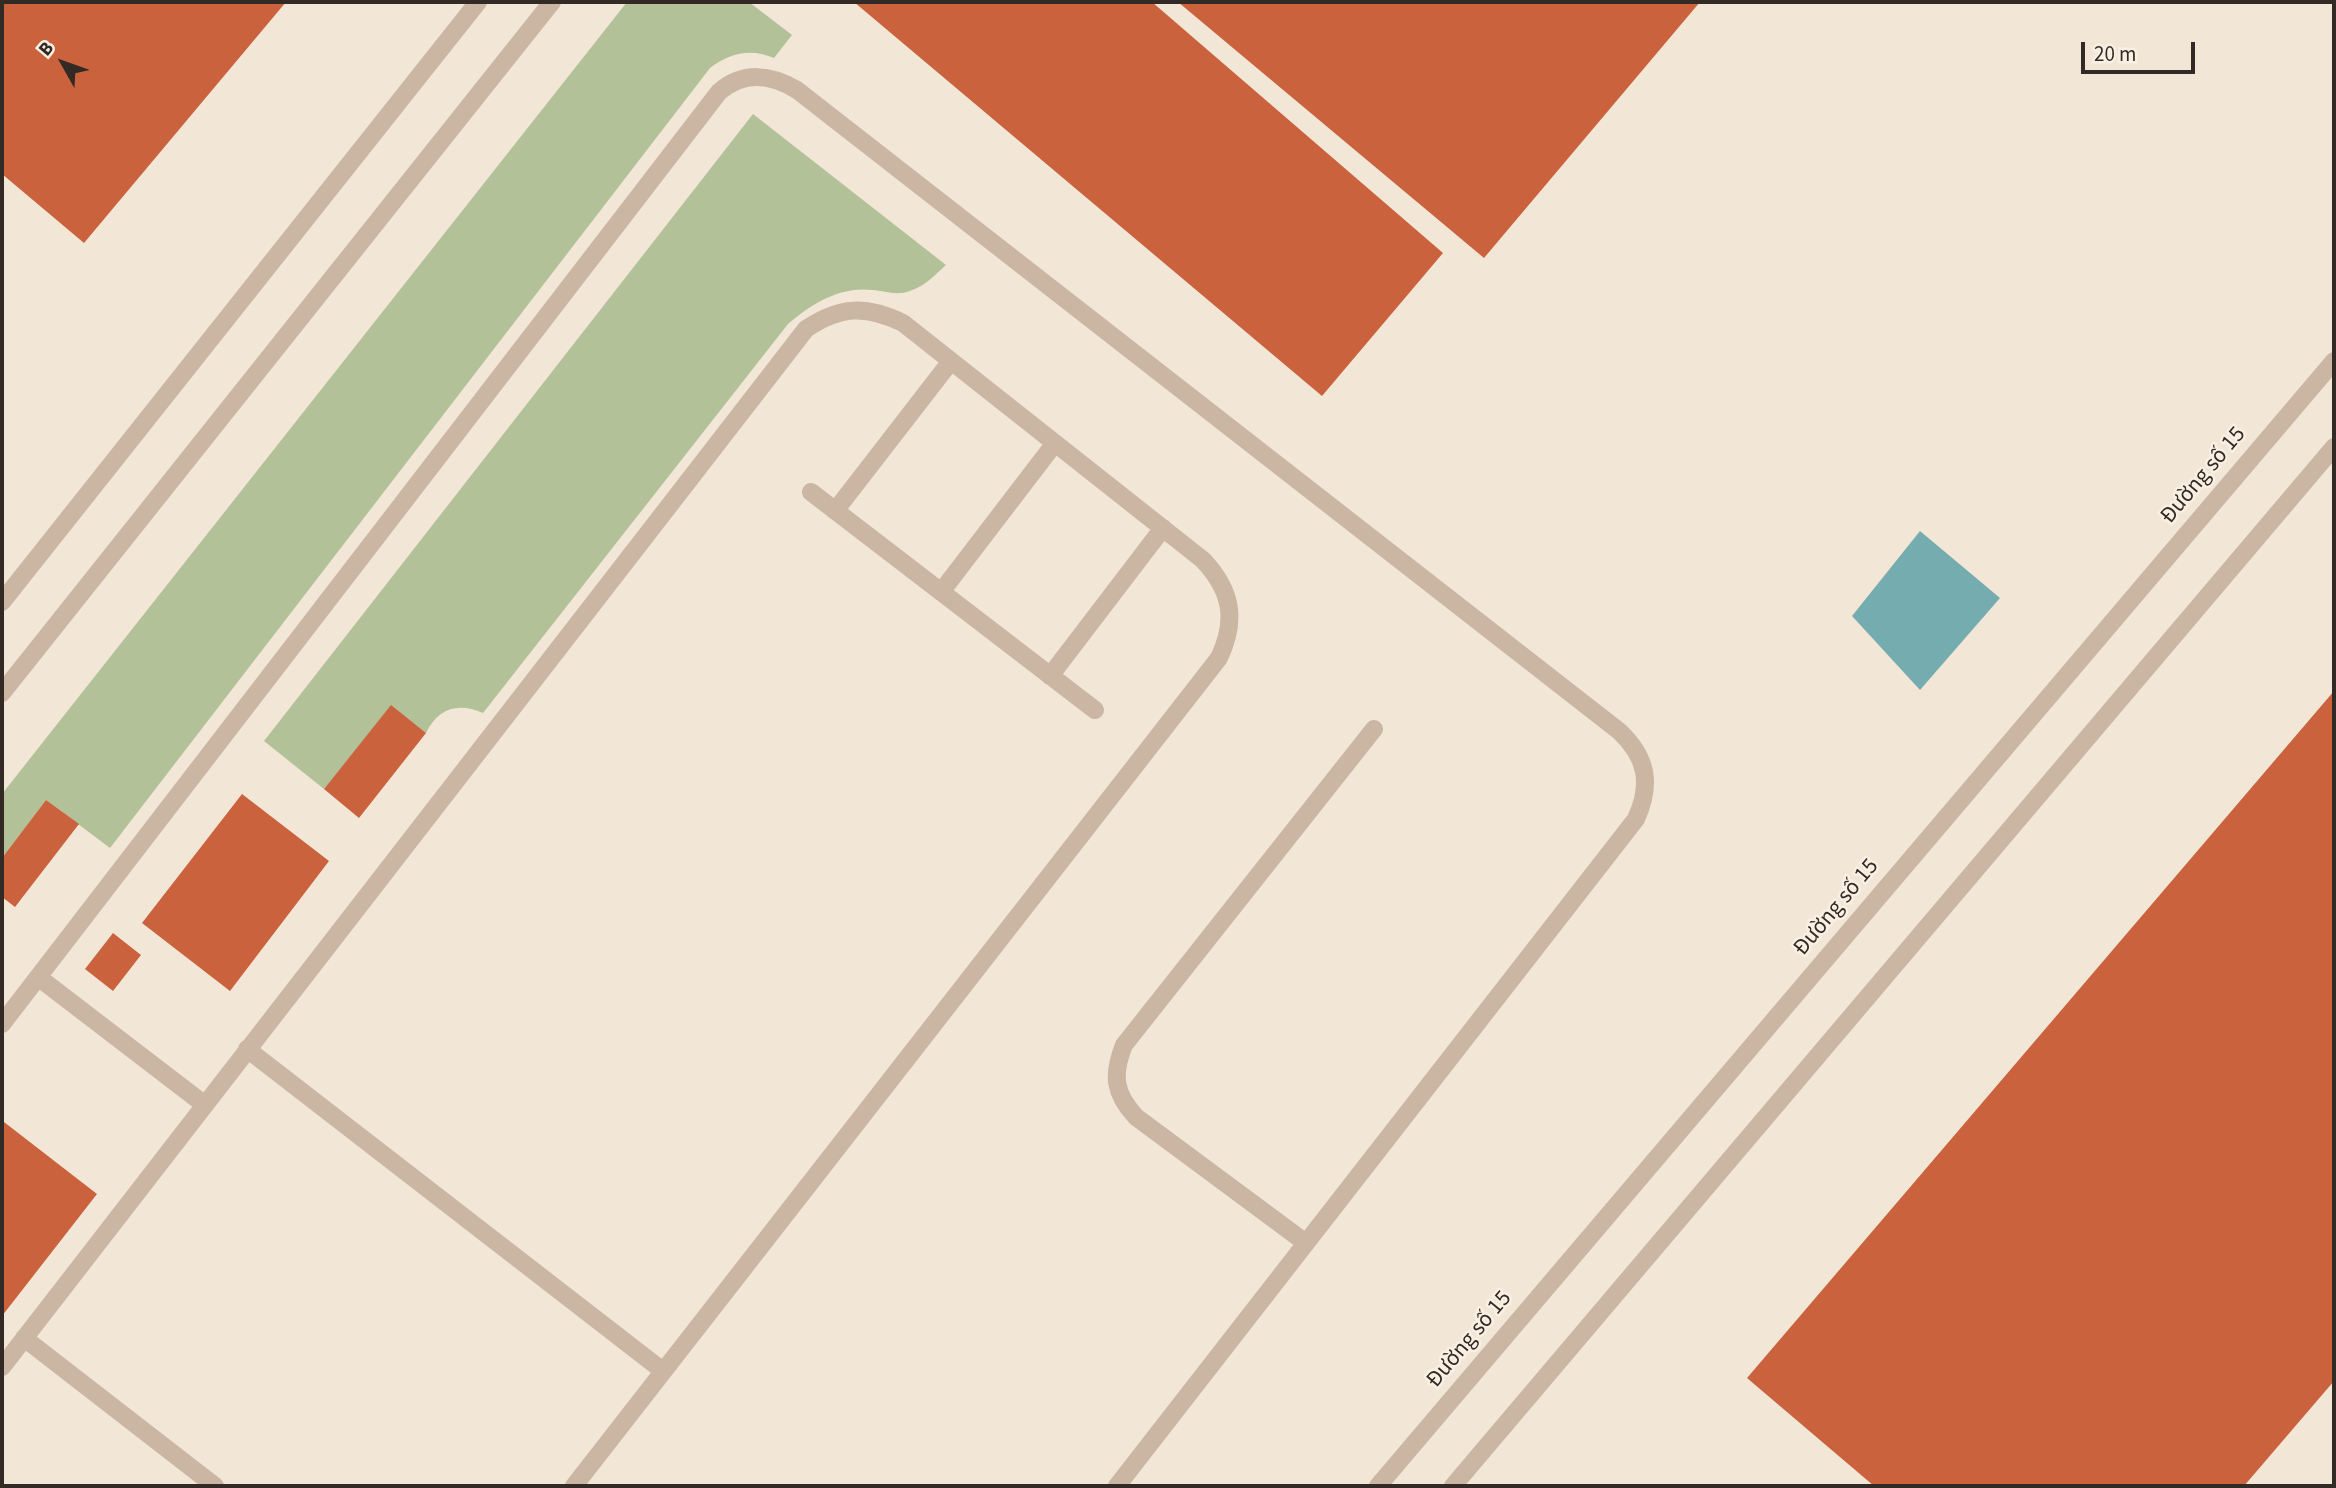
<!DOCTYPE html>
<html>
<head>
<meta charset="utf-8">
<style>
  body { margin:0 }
  #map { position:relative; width:2336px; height:1488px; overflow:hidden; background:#f2e6d7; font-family:"Source Sans 3",sans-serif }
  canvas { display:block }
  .frame { position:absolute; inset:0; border:4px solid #342a25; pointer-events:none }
  .north { position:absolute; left:28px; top:28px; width:70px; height:70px; -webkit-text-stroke:5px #f9f0e3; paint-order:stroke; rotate:310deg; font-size:19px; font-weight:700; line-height:28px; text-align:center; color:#342a25 }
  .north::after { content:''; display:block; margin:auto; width:24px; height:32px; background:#342a25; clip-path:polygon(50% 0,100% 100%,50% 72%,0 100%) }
  .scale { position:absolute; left:2081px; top:42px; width:114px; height:32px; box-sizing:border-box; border:4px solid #342a25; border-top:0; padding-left:9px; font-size:21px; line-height:24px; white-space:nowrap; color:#342a25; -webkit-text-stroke:5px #f9f0e3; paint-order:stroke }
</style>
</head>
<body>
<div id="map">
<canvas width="2336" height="1488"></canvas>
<div class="frame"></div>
<div class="north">B</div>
<div class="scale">20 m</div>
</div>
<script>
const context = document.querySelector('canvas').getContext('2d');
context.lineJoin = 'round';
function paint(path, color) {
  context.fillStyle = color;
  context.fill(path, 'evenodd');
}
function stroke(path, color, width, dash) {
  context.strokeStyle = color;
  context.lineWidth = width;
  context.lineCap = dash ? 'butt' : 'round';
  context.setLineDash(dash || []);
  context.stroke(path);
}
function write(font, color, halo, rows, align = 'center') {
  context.font = font + ' "Source Sans 3",sans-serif';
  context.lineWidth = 5;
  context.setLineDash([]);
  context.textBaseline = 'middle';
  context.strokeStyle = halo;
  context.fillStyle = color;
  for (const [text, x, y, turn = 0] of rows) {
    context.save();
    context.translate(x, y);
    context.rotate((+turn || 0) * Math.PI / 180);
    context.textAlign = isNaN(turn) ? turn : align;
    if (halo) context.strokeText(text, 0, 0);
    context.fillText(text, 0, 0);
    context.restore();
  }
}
paint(new Path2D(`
  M627,2H749L792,35L774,58C750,48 730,53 710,68L110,848L46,800L2,858V794Z
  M753,114L946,265C935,275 925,286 910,291C896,296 886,291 872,290C840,286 811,304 788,324L483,713C458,702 438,708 426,733L391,706L324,789L264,741Z`), '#b2c197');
paint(new Path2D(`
  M1920,531L2000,598L1920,690L1852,616Z`), '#75acaf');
paint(new Path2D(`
  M2,2H286L84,243L2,174Z
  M854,2H1152L1443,253L1322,396Z
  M1178,2H1700L1484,258Z
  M2334,691V1381L2244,1486H1874L1747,1378Z
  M391,705L426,733L359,818L324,789Z
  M242,794L329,861L230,991L142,923Z
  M46,800L79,824L15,907L2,897V858Z
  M113,933L141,955L113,991L85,969Z
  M4,1122L97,1194L2,1316V1125Z`), '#ca623d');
stroke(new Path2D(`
  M811,492L1095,710
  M835,511L951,361
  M941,592L1055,443
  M2,602L478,2
  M1050,676L1163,528
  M2,693L552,2
  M38,977L205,1105
  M2,1024L719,92C743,71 771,74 797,90L1619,731C1647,757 1652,784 1636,819L1117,1486
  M247,1049L663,1371
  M1306,1243L1136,1117C1114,1093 1112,1075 1124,1045L1374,729
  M24,1338L215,1486
  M2,1367L806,329C840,306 866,305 903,323L1203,560C1232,591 1237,620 1219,658L574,1486
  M1378,1486L2334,361
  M1453,1486L2334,447`), '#cab6a3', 18);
write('23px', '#342a25', '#f9f0e3', [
  ["Đường số 15",2204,476,-50],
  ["Đường số 15",1837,908,-50],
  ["Đường số 15",1470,1340,-50]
]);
</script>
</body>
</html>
